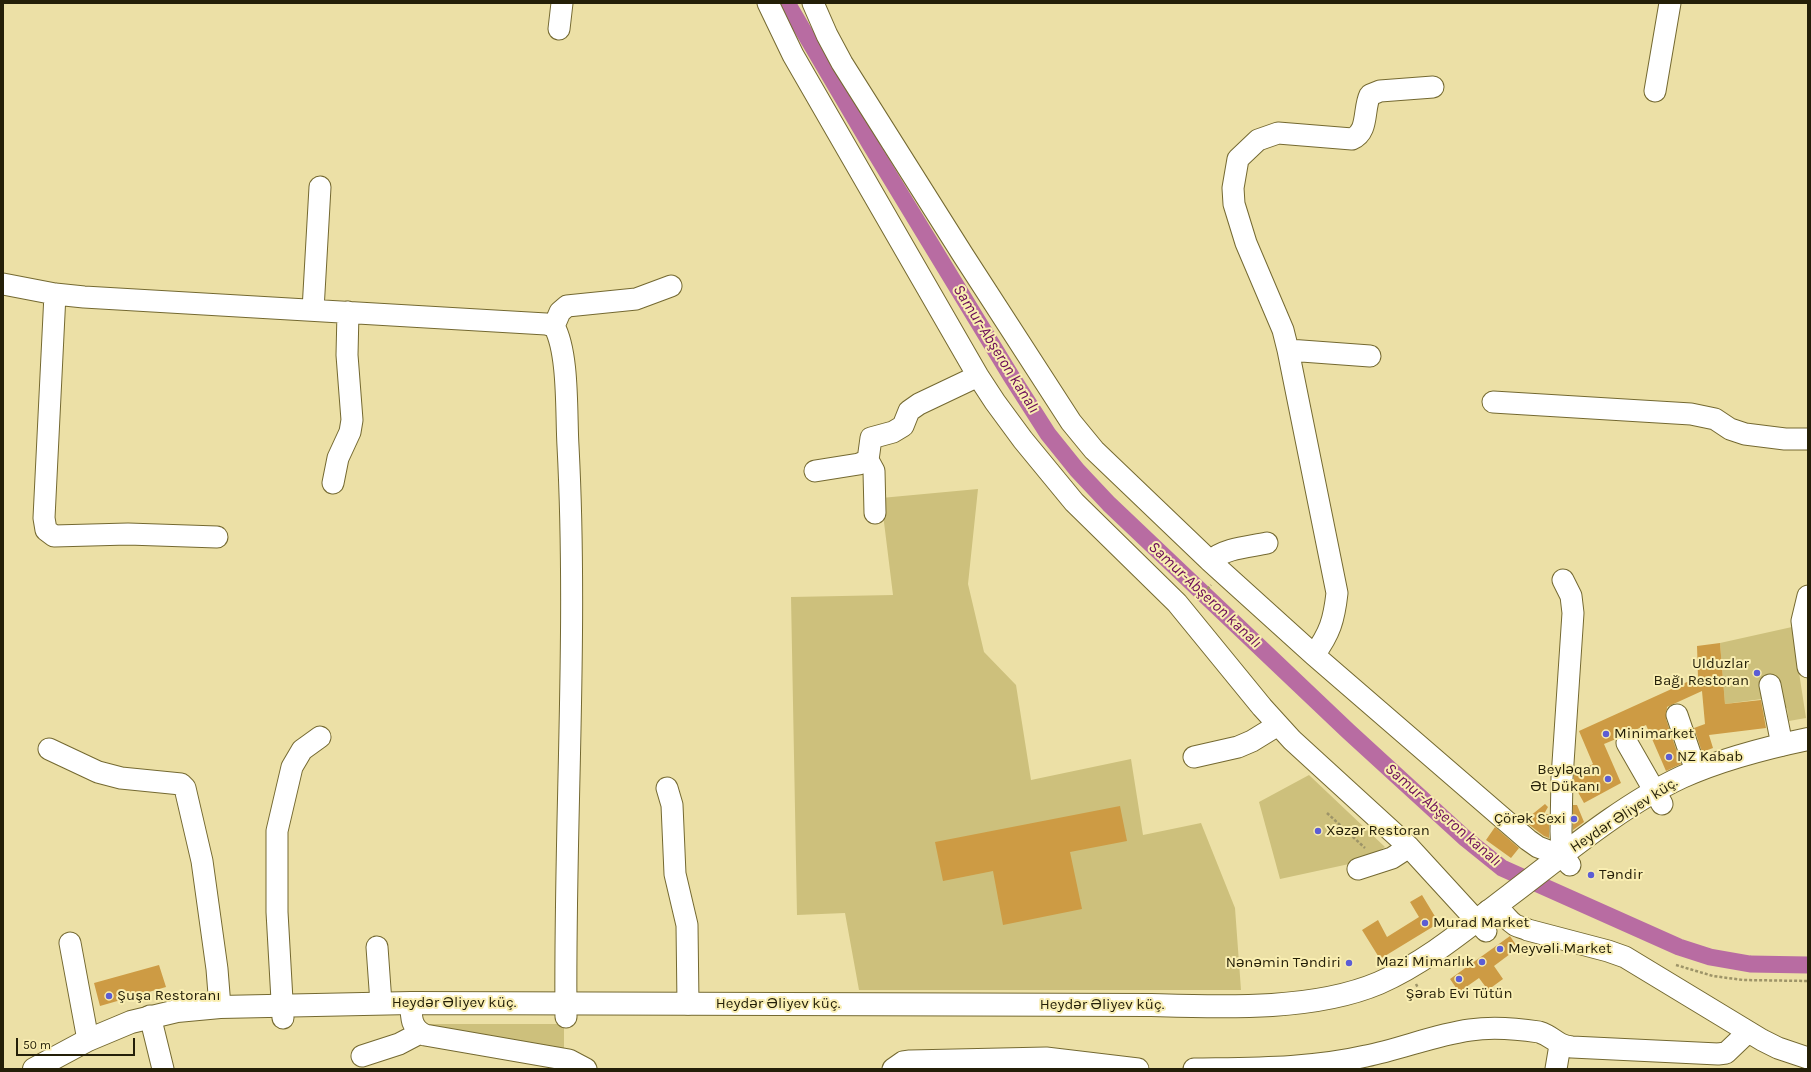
<!DOCTYPE html>
<html>
<head>
<meta charset="utf-8">
<style>
  body { margin:0 }
  #map { position:relative; width:1811px; height:1072px; overflow:hidden; background:#ece0a6; font-family:Karla,sans-serif }
  canvas { display:block }
  .frame { position:absolute; inset:0; border:4px solid #241f08; pointer-events:none }
  .scale { position:absolute; left:16px; top:1038px; width:119px; height:18px; box-sizing:border-box; border:2px solid #241f08; border-top:0; padding-left:5px; font-size:12px; line-height:14px; white-space:nowrap; color:#241f08; -webkit-text-stroke:3px #f9eeb2; paint-order:stroke }
</style>
</head>
<body>
<div id="map">
<canvas width="1811" height="1072"></canvas>
<div class="frame"></div>
<div class="scale">50 m</div>
</div>
<script>
const context = document.querySelector('canvas').getContext('2d');
context.lineJoin = 'round';
function paint(path, color) {
  context.fillStyle = color;
  context.fill(path, 'evenodd');
}
function stroke(path, color, width, dash) {
  context.strokeStyle = color;
  context.lineWidth = width;
  context.lineCap = dash ? 'butt' : 'round';
  context.setLineDash(dash || []);
  context.stroke(path);
}
function write(font, color, halo, rows, align = 'center') {
  context.font = font + ' Karla,sans-serif';
  context.lineWidth = 4;
  context.setLineDash([]);
  context.textBaseline = 'middle';
  context.strokeStyle = halo;
  context.fillStyle = color;
  for (const [text, x, y, turn = 0] of rows) {
    context.save();
    context.translate(x, y);
    context.rotate((+turn || 0) * Math.PI / 180);
    context.textAlign = isNaN(turn) ? turn : align;
    if (halo) context.strokeText(text, 0, 0);
    context.fillText(text, 0, 0);
    context.restore();
  }
}
paint(new Path2D(`
  M978,489L968,584L984,652L1016,685L1031,780L1131,759L1143,835L1201,823L1235,908L1241,990H859L845,913L797,915L791,597L893,595L881,498Z
  M1792,627L1806,718L1789,721L1787,708L1764,717L1762,699L1725,704L1720,643Z
  M1309,775L1385,847L1363,861L1280,879L1259,802Z
  M424,1024H564V1051L423,1031Z`), '#cdc07c');
stroke(new Path2D(`
  M787,3L870,144L1011,376L1048,434L1077,470L1109,504L1348,731L1466,839L1502,868L1679,947L1710,957L1750,964L1808,965`), '#b86ca2', 17);
paint(new Path2D(`
  M1720,643L1725,704L1761,700L1766,728L1709,735L1713,748L1702,752L1694,728L1705,724L1702,691L1667,707L1666,719L1681,764L1666,771L1646,725L1631,732H1621L1616,739L1604,744L1621,783L1584,803L1574,785V774L1593,764L1579,731L1698,677L1697,646Z
  M1545,804L1548,807L1544,814H1549V838L1544,836L1524,821Z
  M1573,805H1577L1584,822L1573,830Z
  M1120,806L1127,841L1070,852L1082,909L1003,925L993,871L943,881L935,842Z
  M1495,827L1519,848L1511,858L1486,840Z
  M1422,895L1439,923L1380,959L1362,930L1378,920L1387,937L1419,917L1410,902Z
  M1510,936L1518,948L1494,966L1503,979L1488,990L1479,978L1459,992L1450,979Z
  M159,965L166,987L100,1006L94,983Z`), '#cd9b44');
const minor = new Path2D(`
  M768,3L793,55L978,376L995,402L1023,440L1074,502L1177,603L1262,707L1292,740L1409,847L1486,931
  M813,3L827,35L842,63L963,255L1071,422L1094,450L1210,561L1314,655L1528,840L1538,847L1562,856
  M559,29L562,3
  M1655,91L1670,3
  M3,284L55,294L84,297L546,324L554,326C569,353 566,414 568,446C578,637 564,827 566,1017
  M55,294L44,518L46,530L54,536L128,534L217,537
  M313,310L320,187
  M554,326L560,312L567,306L636,299L671,286
  M1288,350L1370,356
  M1493,402L1691,414L1715,419L1730,429L1745,434L1785,439H1808
  M868,460L874,471L875,513
  M815,471L859,464L868,460L871,438L893,432L903,426L909,411L919,404L978,376
  M333,483L338,458L350,432L352,420L347,355L348,312
  M1210,561C1225,548 1248,547 1267,543
  M1563,580L1571,596L1573,613L1562,778L1561,831L1562,856L1570,865
  M1808,596L1802,621L1808,667
  M1314,655C1330,633 1334,620 1337,593L1288,350L1283,330L1246,243L1234,204L1233,188L1238,159L1258,140L1278,133L1352,139C1369,132 1363,109 1370,95L1380,91L1433,87
  M1770,685L1782,745
  M1677,715L1696,771
  M1627,743L1662,804
  M49,749L98,772L121,778L181,784L185,788L202,861L217,969L220,1007
  M1194,757L1238,747L1252,741L1278,725
  M667,788L672,805L675,874L687,925L688,1004
  M1358,869L1392,858L1409,847
  M1488,911C1506,909 1503,917 1515,925C1519,927 1524,928 1528,930L1608,951L1625,957L1762,1040L1778,1048L1808,1058
  M70,943L88,1040
  M377,947L381,1003
  M411,1003C411,1017 411,1029 425,1035L569,1060L586,1069
  M150,1016L163,1069
  M283,1018L277,912V831L292,767L302,750L320,737
  M362,1056L399,1044L420,1033
  M893,1069L903,1062L910,1061L1046,1058L1138,1069
  M1194,1069C1251,1068 1310,1069 1366,1056C1401,1049 1434,1035 1470,1030C1490,1027 1519,1029 1539,1032C1555,1037 1555,1045 1572,1047L1718,1054L1726,1053L1748,1032
  M1556,1069L1560,1045`);
const major = new Path2D(`
  M34,1069L88,1040L131,1022L177,1011L220,1007L411,1003L1151,1005C1222,1007 1313,1011 1379,983C1427,962 1469,926 1510,895C1563,855 1622,805 1682,777C1722,759 1765,748 1808,739`);
stroke(minor, '#746931', 23);
stroke(major, '#746931', 24);
stroke(new Path2D(`
  M1197,600L1211,585
  M1327,813L1365,848
  M1676,965L1713,976L1743,980L1808,981
  M1416,984L1421,994`), '#9d9468', 2.5, [3, 2]);
stroke(minor, '#fff', 21);
stroke(major, '#fff', 22);
for (const [x, y, r, color] of [
  [1757,673,4,"#5c5dd5"],
  [1606,734,4,"#5c5dd5"],
  [1669,757,4,"#5c5dd5"],
  [1608,779,4,"#5c5dd5"],
  [1574,819,4,"#5c5dd5"],
  [1318,831,4,"#5c5dd5"],
  [1591,875,4,"#5c5dd5"],
  [1425,923,4,"#5c5dd5"],
  [1500,949,4,"#5c5dd5"],
  [1482,962,4,"#5c5dd5"],
  [1349,963,4,"#5c5dd5"],
  [1459,979,4,"#5c5dd5"],
  [109,996,4,"#5c5dd5"]
]) {
  const dot = new Path2D();
  dot.arc(x, y, r, 0, 2 * Math.PI);
  context.fillStyle = color;
  context.fill(dot);
  stroke(dot, '#f9eeb2', 1.5);
}
write('15px', '#241f08', '#f9eeb2', [
  ["Ulduzlar",1749,664,"right"],
  ["Bağı Restoran",1749,681,"right"],
  ["Minimarket",1614,734],
  ["NZ Kabab",1677,757],
  ["Beyləqan",1600,770,"right"],
  ["Ət Dükanı",1600,787,"right"],
  ["Çörək Sexi",1566,819,"right"],
  ["Xəzər Restoran",1326,831],
  ["Təndir",1599,875],
  ["Murad Market",1433,923],
  ["Meyvəli Market",1508,949],
  ["Mazi Mimarlık",1474,962,"right"],
  ["Nənəmin Təndiri",1341,963,"right"],
  ["Şərab Evi Tütün",1459,994,"center"],
  ["Şuşa Restoranı",117,996]
], 'left');
write('15px', '#241f08', '#f9eeb2', [
  ["Heydər Əliyev küç.",1624,815,-33],
  ["Heydər Əliyev küç.",454,1003],
  ["Heydər Əliyev küç.",778,1004],
  ["Heydər Əliyev küç.",1102,1005]
]);
write('italic 16px', '#6a0a58', '#f9eeb2', [
  ["Samur-Abşeron kanalı",996,349,58],
  ["Samur-Abşeron kanalı",1205,595,43],
  ["Samur-Abşeron kanalı",1443,815,41]
]);
</script>
</body>
</html>
